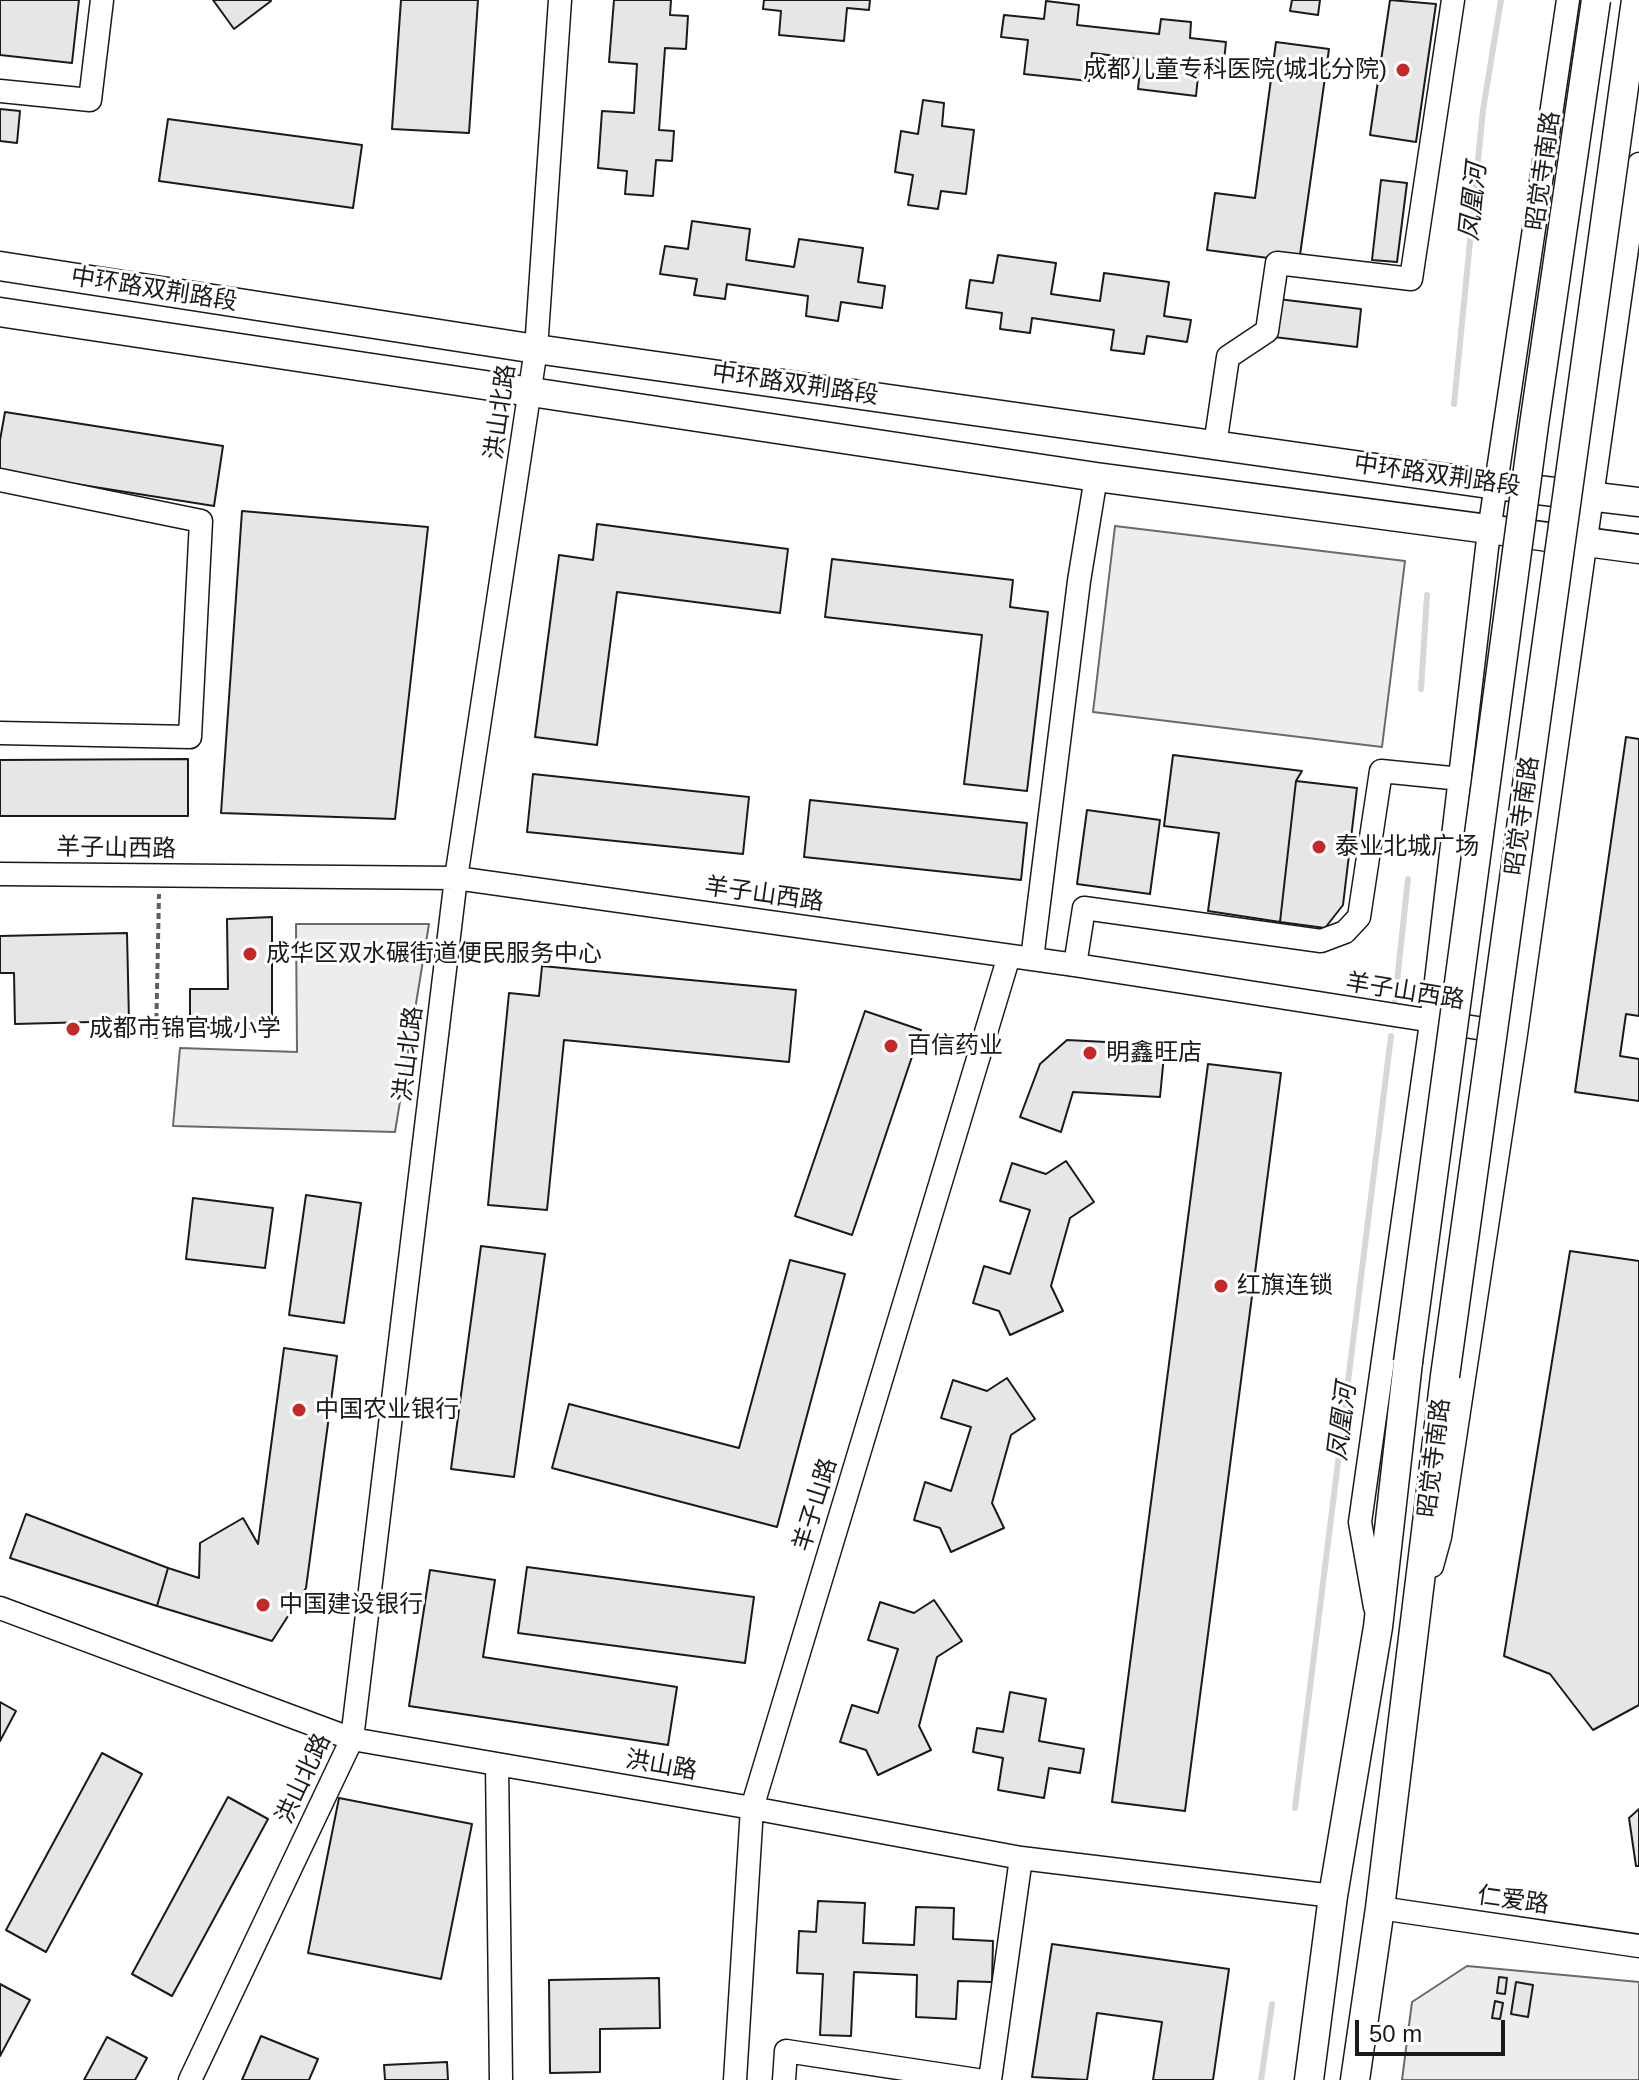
<!DOCTYPE html>
<html>
<head>
<meta charset="utf-8">
<style>
  body { margin:0 }
  #map { position:relative; width:1639px; height:2080px; overflow:hidden; background:#fff; font-family:Helvetica,sans-serif }
  canvas { display:block }
  .scale { position:absolute; left:1355px; top:2020px; width:150px; height:36px; box-sizing:border-box; border:4px solid #1a1a1a; border-top:0; padding-left:10px; font-size:24px; line-height:28px; white-space:nowrap; color:#1a1a1a; -webkit-text-stroke:6px #fff; paint-order:stroke }
</style>
</head>
<body>
<div id="map">
<canvas width="1639" height="2080"></canvas>
<div class="scale">50 m</div>
</div>
<script>
const context = document.querySelector('canvas').getContext('2d');
context.lineJoin = 'round';
function paint(path, color) {
  context.fillStyle = color;
  context.fill(path, 'evenodd');
}
function stroke(path, color, width, dash) {
  context.strokeStyle = color;
  context.lineWidth = width;
  context.lineCap = dash ? 'butt' : 'round';
  context.setLineDash(dash || []);
  context.stroke(path);
}
function write(font, color, halo, rows, align = 'center') {
  context.font = font + ' Helvetica,"Noto Sans SC",sans-serif';
  context.lineWidth = 6;
  context.setLineDash([]);
  context.textBaseline = 'middle';
  context.strokeStyle = halo;
  context.fillStyle = color;
  for (const [text, x, y, turn = 0] of rows) {
    context.save();
    context.translate(x, y);
    context.rotate((+turn || 0) * Math.PI / 180);
    context.textAlign = isNaN(turn) ? turn : align;
    if (halo) context.strokeText(text, 0, 0);
    context.fillText(text, 0, 0);
    context.restore();
  }
}
const built = new Path2D(`
  M1115,526L1405,561L1382,747L1093,712Z
  M296,924H429L395,1132L173,1126L180,1048L297,1052Z
  M1467,1966L1639,1982V2080H1402L1412,2002Z`);
paint(built, '#ededed');
stroke(built, '#6a6a6a', 2);
stroke(new Path2D(`
  M1454,404L1483,110L1501,0
  M1421,689L1427,595
  M1395,1000L1408,879
  M1295,1808L1391,1036
  M1261,2080L1272,2004`), '#d7d7d7', 6);
const building = new Path2D(`
  M0,0H79L72,63L0,55Z
  M213,0H270L271,1L234,29Z
  M401,0H478L469,133L392,129Z
  M614,0H671L670,15L688,16L686,49L665,48L659,130L674,131L672,161L656,160L653,196L625,194L627,171L598,168L602,111L634,113L637,64L609,62Z
  M764,0H870L869,10L847,8L844,41L779,35L781,11L763,9Z
  M1292,0H1320L1318,15L1290,11Z
  M1390,0L1436,4L1416,142L1370,135Z
  M1046,1L1079,5L1077,25L1159,34L1161,19L1191,22L1190,38L1226,42L1223,70L1199,67L1196,96L1138,89L1141,59L1092,53L1089,81L1024,74L1028,40L1001,37L1004,15L1044,19Z
  M1276,42L1329,49L1299,262L1207,250L1215,193L1255,198Z
  M923,100L944,103L942,126L974,130L966,194L941,191L938,209L908,205L913,175L895,172L901,131L918,134Z
  M0,109L20,111L17,143L0,141Z
  M168,119L362,145L353,208L159,181Z
  M1381,180L1407,183L1397,262L1372,260Z
  M692,221L750,229L746,260L794,267L799,239L863,248L858,282L885,286L882,308L841,302L838,321L806,316L808,296L727,284L725,299L694,295L697,279L660,274L665,246L688,249Z
  M998,255L1056,263L1051,294L1100,301L1104,273L1169,282L1164,316L1191,320L1187,342L1147,336L1144,354L1111,350L1114,330L1032,318L1030,333L1000,329L1002,313L966,308L970,280L993,283Z
  M1278,299L1361,309L1357,347L1274,337Z
  M5,412L223,446L214,506L0,472V440Z
  M242,511L428,527L395,819L221,813Z
  M597,524L788,549L780,613L617,592L597,745L535,737L559,555L593,560Z
  M832,559L1013,580L1010,607L1048,612L1027,791L964,784L982,635L825,617Z
  M1626,737L1639,739V1016L1626,1014L1620,1056L1639,1059V1101L1575,1092Z
  M1173,755L1302,771L1296,781L1280,922L1208,911L1219,833L1164,826Z
  M188,759V816H0V760Z
  M533,774L749,797L743,854L527,832Z
  M1296,781L1357,788L1343,905L1325,928L1280,922Z
  M810,800L1027,823L1021,880L804,857Z
  M1087,810L1160,820L1150,894L1077,884Z
  M272,917V1029L190,1027V989H228L227,919Z
  M127,933L129,1021L15,1024L14,973H0V936Z
  M542,966L796,990L789,1062L564,1040L547,1210L488,1205L509,993L539,996Z
  M865,1011L921,1030L852,1235L795,1216Z
  M1067,1040L1165,1045L1160,1097L1073,1092L1061,1132L1020,1117L1040,1064Z
  M1208,1064L1281,1073L1185,1811L1112,1802Z
  M1066,1161L1094,1202L1070,1218L1051,1286L1063,1311L1010,1335L999,1311L973,1303L984,1266L1010,1274L1030,1210L1000,1201L1012,1163L1046,1174Z
  M306,1195L361,1203L344,1323L289,1315Z
  M193,1198L273,1208L265,1268L186,1259Z
  M481,1246L545,1254L514,1477L451,1469Z
  M1570,1251L1639,1261V1705L1593,1730L1550,1674L1504,1656Z
  M790,1260L845,1274L777,1527L552,1468L569,1404L739,1448Z
  M284,1348L337,1356L306,1588L272,1641L157,1606L168,1568L199,1578L200,1543L243,1518L258,1544Z
  M1007,1378L1035,1419L1011,1435L992,1503L1004,1528L951,1552L940,1528L914,1520L925,1482L951,1491L971,1427L941,1418L953,1380L987,1391Z
  M26,1514L168,1568L157,1606L10,1558Z
  M527,1567L754,1597L745,1663L518,1633Z
  M430,1570L495,1580L483,1657L677,1687L668,1745L409,1706Z
  M934,1600L962,1641L937,1657L919,1726L931,1750L878,1775L866,1750L840,1742L852,1705L878,1713L898,1649L868,1640L880,1602L914,1613Z
  M1010,1692L1046,1699L1039,1741L1084,1749L1080,1773L1049,1768L1044,1798L998,1790L1003,1758L973,1752L977,1728L1003,1732Z
  M0,1702L16,1711L0,1741Z
  M102,1753L142,1774L46,1952L6,1930Z
  M228,1797L268,1819L172,1996L132,1974Z
  M339,1798L472,1824L441,1979L308,1953Z
  M1639,1809V1866H1636L1629,1818Z
  M818,1901L865,1903L863,1943L914,1945L916,1907L954,1908L953,1939L993,1941L992,1982L958,1981L956,2019L916,2017L917,1975L854,1972L851,2036L820,2035L823,1974L797,1973L799,1931L816,1932Z
  M1052,1944L1229,1969L1213,2080H1153L1162,2022L1097,2013L1087,2080L1032,2077Z
  M1499,1977L1507,1978L1505,1994L1497,1993Z
  M659,1978L660,2028L600,2029V2072L550,2073L549,1980Z
  M1516,1982L1533,1985L1528,2017L1511,2014Z
  M0,1984L30,2000L0,2056Z
  M1495,2001L1503,2003L1500,2019L1492,2018Z
  M261,2036L318,2059L309,2080H242Z
  M107,2037L147,2058L135,2080H84Z
  M447,2062L448,2080H385L384,2065Z`);
paint(building, '#e6e6e6');
stroke(building, '#1a1a1a', 2);
const minor = new Path2D(`
  M0,91L90,100L102,0
  M1215,445L1228,357L1267,331L1277,263L1411,279L1453,0
  M0,480L201,521L190,737L0,733
  M0,874L456,878L1075,965L1516,1034
  M1032,959L1079,581L1096,477
  M1075,965L1084,908L1321,941L1345,932L1359,917L1381,771L1461,779
  M1432,1566L1440,1537L1516,1034L1639,164
  M1375,1607L1360,1522L1431,1023L1489,531L1568,0
  M0,1608L352,1739L752,1808L1021,1858L1333,1896
  M497,1764L501,2080
  M1380,1908L1639,1946
  M190,2080L352,1739L456,878L536,349L560,0
  M735,2080L752,1808L1009,956
  M784,2080L786,2051L977,2080
  M990,2080L1021,1858`);
const major = new Path2D(`
  M0,266L536,349L1496,485L1639,502
  M0,312L1096,477L1639,549
  M1309,2080L1333,1896L1378,1627L1408,1362
  M1355,2080L1380,1908L1445,1376`);
stroke(minor, '#1a1a1a', 25);
stroke(major, '#1a1a1a', 31);
stroke(new Path2D(`
  M156,1039L159,894`), '#5f5f5f', 4, [6, 4]);
stroke(minor, '#fff', 22);
stroke(major, '#fff', 28);
const majorBridge = new Path2D(`
  M1408,1362L1534,425L1596,0
  M1445,1376L1636,0`);
stroke(majorBridge, '#1a1a1a', 31, []);
stroke(majorBridge, '#fff', 28);
for (const [x, y, r, color] of [
  [1403,70,8,"#c62828"],
  [1319,847,8,"#c62828"],
  [250,954,8,"#c62828"],
  [73,1029,8,"#c62828"],
  [891,1046,8,"#c62828"],
  [1090,1053,8,"#c62828"],
  [1221,1286,8,"#c62828"],
  [299,1410,8,"#c62828"],
  [263,1605,8,"#c62828"]
]) {
  const dot = new Path2D();
  dot.arc(x, y, r, 0, 2 * Math.PI);
  context.fillStyle = color;
  context.fill(dot);
  stroke(dot, '#fff', 3);
}
write('24px', '#1a1a1a', '#fff', [
  ["成都儿童专科医院(城北分院)",1387,70,"right"],
  ["泰业北城广场",1335,847],
  ["成华区双水碾街道便民服务中心",266,954],
  ["成都市锦官城小学",89,1029],
  ["百信药业",907,1046],
  ["明鑫旺店",1106,1053],
  ["红旗连锁",1237,1286],
  ["中国农业银行",315,1410],
  ["中国建设银行",279,1605]
], 'left');
write('24px', '#1a1a1a', '#fff', [
  ["昭觉寺南路",1544,171,-82],
  ["中环路双荆路段",154,290,9],
  ["中环路双荆路段",795,385,8],
  ["洪山北路",501,412,-82],
  ["中环路双荆路段",1437,476,8],
  ["昭觉寺南路",1523,816,-82],
  ["羊子山西路",116,849,1],
  ["羊子山西路",764,895,8],
  ["羊子山西路",1405,992,9],
  ["洪山北路",409,1054,-83],
  ["昭觉寺南路",1435,1458,-83],
  ["羊子山路",816,1505,-73],
  ["洪山路",661,1766,10],
  ["洪山北路",304,1779,-65],
  ["仁爱路",1513,1901,8]
]);
write('italic 26px', '#1a1a1a', '#fff', [
  ["凤凰河",1474,202,-84],
  ["凤凰河",1343,1422,-83]
]);
</script>
</body>
</html>
